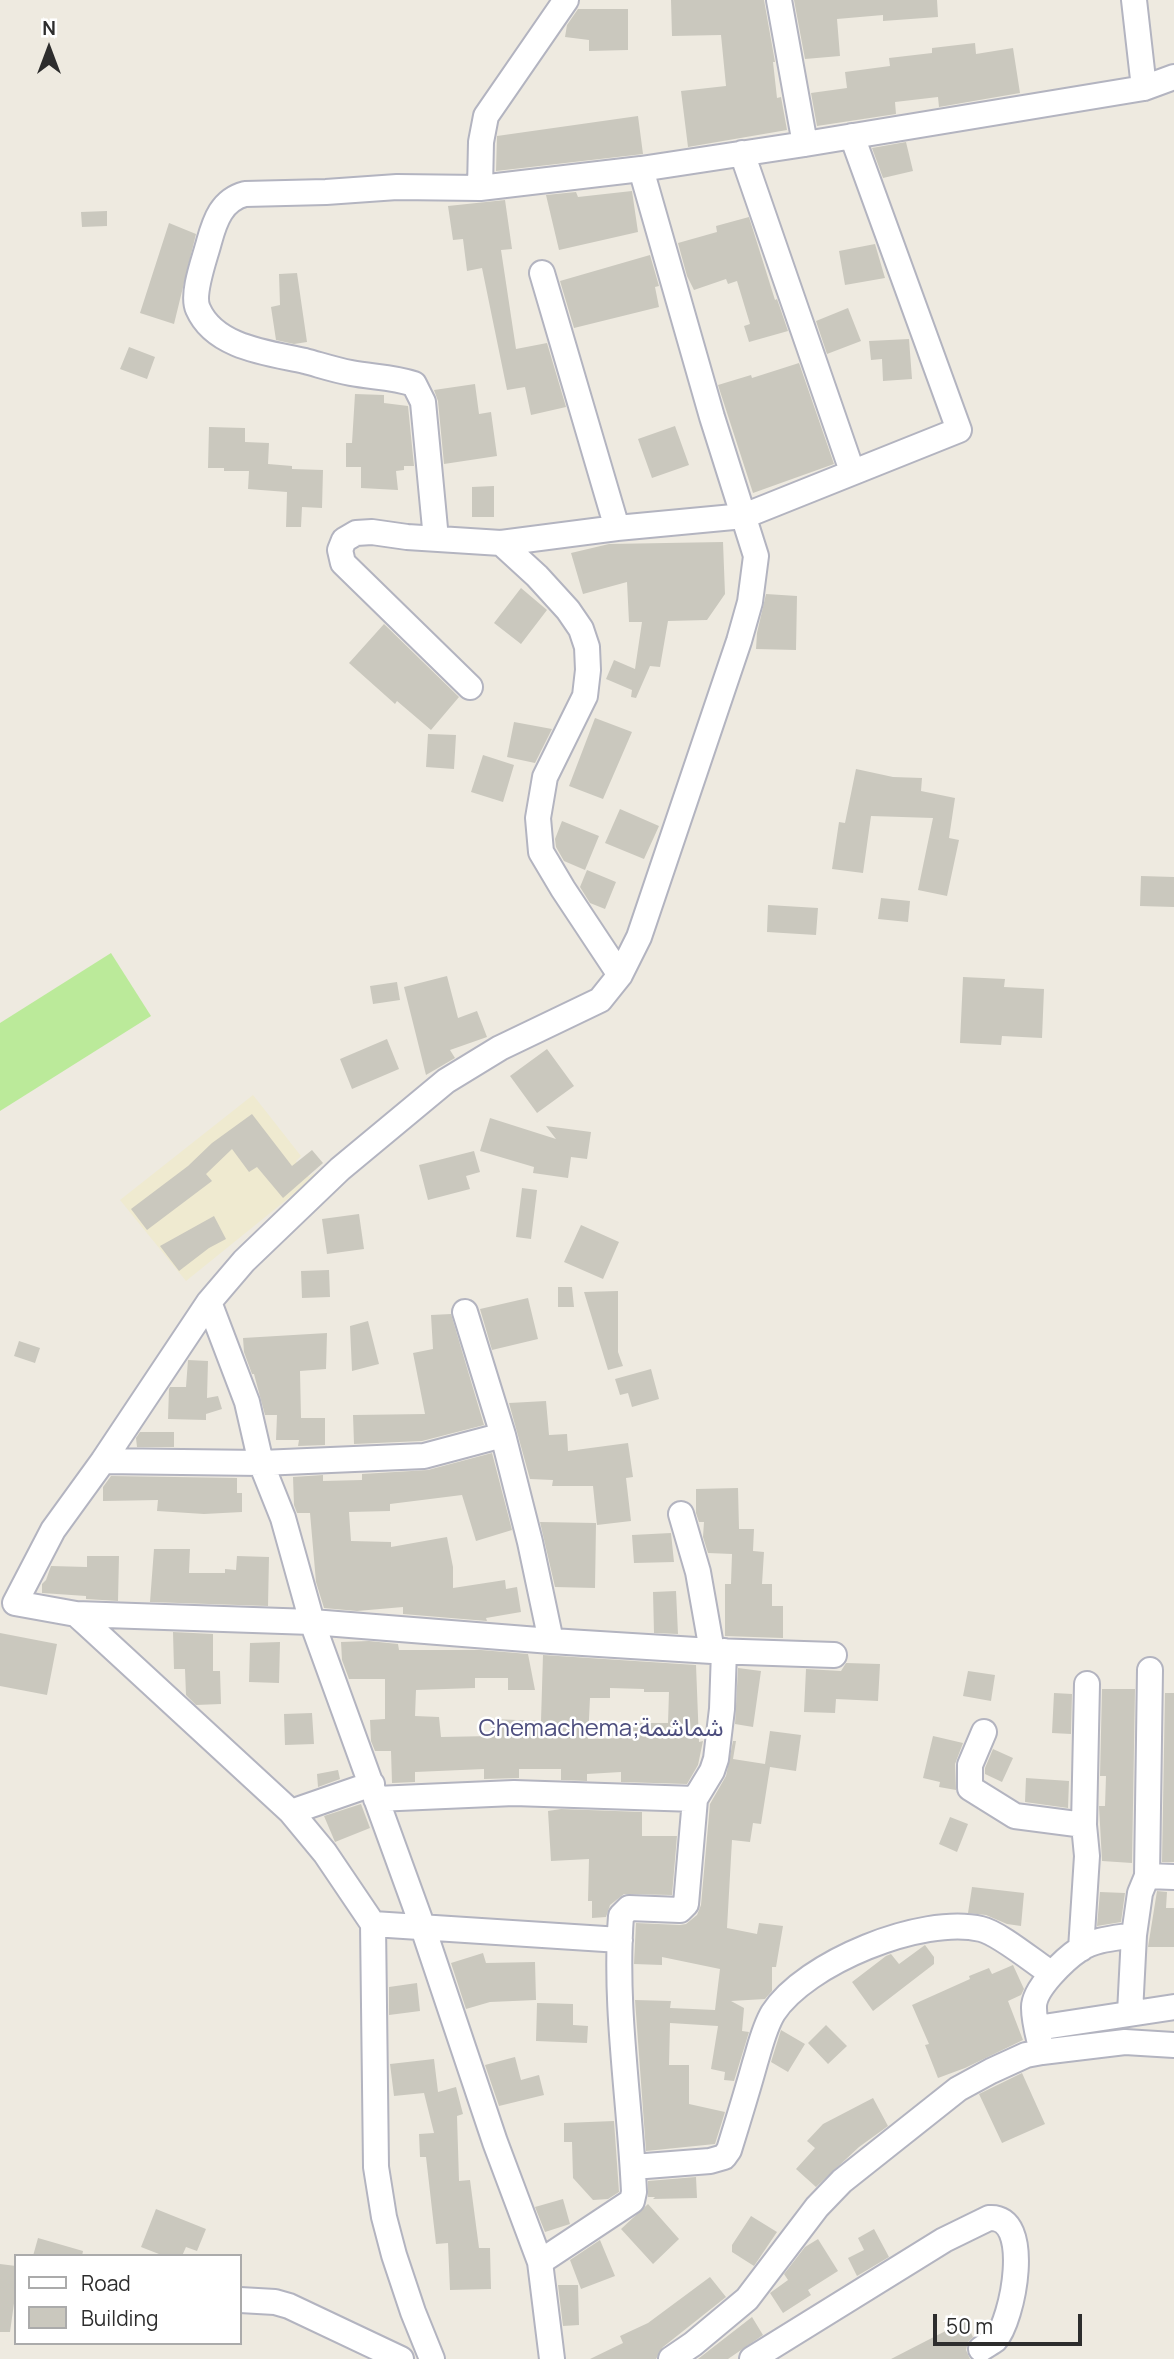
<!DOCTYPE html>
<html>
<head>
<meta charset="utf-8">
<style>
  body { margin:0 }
  #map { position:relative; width:1174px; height:2359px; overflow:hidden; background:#eeeae0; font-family:Manrope,sans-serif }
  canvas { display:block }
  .legend { position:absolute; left:14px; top:2254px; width:228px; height:91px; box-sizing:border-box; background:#fff; border:2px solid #ababab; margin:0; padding:9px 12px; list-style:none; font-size:21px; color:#2d2d2d }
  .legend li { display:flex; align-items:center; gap:14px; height:35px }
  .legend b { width:35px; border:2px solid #ababab }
  .north { position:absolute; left:14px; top:14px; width:70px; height:70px; -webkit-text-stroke:5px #fff; paint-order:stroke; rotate:0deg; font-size:19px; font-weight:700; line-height:28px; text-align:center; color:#2d2d2d }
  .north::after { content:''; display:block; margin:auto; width:24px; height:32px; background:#2d2d2d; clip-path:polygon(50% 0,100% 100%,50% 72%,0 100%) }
  .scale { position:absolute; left:933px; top:2314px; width:149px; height:32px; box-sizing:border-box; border:4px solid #2d2d2d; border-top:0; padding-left:9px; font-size:21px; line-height:24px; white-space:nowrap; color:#2d2d2d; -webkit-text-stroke:5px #fff; paint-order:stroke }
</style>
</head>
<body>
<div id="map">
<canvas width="1174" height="2359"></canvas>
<ul class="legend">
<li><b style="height:9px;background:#fff"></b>Road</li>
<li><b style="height:19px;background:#cac8be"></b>Building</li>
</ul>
<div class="north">N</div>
<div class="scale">50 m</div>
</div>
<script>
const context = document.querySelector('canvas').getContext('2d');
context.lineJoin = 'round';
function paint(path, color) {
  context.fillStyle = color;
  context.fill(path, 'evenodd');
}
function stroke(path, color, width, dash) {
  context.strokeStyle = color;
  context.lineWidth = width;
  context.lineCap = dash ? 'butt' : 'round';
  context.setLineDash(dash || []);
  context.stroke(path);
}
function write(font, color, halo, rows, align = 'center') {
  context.font = font + ' Manrope,"Noto Sans Arabic",sans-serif';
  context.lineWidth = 5;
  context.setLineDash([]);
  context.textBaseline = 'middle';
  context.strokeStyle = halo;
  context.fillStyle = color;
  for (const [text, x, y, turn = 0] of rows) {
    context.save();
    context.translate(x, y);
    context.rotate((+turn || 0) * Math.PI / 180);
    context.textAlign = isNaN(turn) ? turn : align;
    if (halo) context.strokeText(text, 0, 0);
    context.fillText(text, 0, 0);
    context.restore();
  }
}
paint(new Path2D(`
  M253,1095L301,1156L296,1161L309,1177L314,1173L316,1176L186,1281L120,1200Z`), '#efead0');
paint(new Path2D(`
  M111,953L151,1016L0,1111V1023Z`), '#bbea9a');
paint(new Path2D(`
  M671,0H764L775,62H773L777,98L781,97L787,130L688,147L681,91L726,86L721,35L672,36Z
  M794,0H937L938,17L883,21V15L837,19L840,56L805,59Z
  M578,9H628V50L589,51V40L565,37L567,25Z
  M975,43L976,54L1013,48L1020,93L939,107L938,97L895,102L896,114L817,126L811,93L847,88L845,72L890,66L889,58L932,53V48Z
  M638,116L643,154L496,171L497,136Z
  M906,142L913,171L883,178L872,148Z
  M632,191L638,232L559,250L546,195L576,192L578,197Z
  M505,200L512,249L501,250L516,349L547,343L566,407L531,415L525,387L507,390L482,268L467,271L463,239L453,240L448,206Z
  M107,211V226L82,227L81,212Z
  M749,217L775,300L777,299L788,331L749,342L744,326L750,324L737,281L728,284L726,279L694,290L687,276L678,243L717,232L716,226Z
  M169,223L196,234L174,324L140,313Z
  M875,244L885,278L845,285L839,251Z
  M650,255L659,286L655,287L659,307L574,328L560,281Z
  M297,273L307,342L294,344L276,340L271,307L280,305L279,274Z
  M848,308L861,341L827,354L816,321Z
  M909,339L912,379L883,381L882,359L871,360L869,341Z
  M129,347L155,357L147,379L120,369Z
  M799,363L834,464L753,493L718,385L751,375L752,378Z
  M475,384L479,414L491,412L497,456L444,464L438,401L434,390Z
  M355,394L384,395V403L408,406L414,466H404V470L396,471L398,490L361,488V467H346V443H352Z
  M675,426L689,465L652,478L638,439Z
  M209,427L245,428V442L269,443L268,464L292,466V469L323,470L322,508L302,507L301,527H286L287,492L248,489L249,471H224V468H208Z
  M494,486V517H472V487Z
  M723,542L725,594L707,620L668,621L660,667L650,666L636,698L631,697L632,690L606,679L614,660L635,669L642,622H629L627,582L583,594L571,553L609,544Z
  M521,588L547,610L521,644L494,623Z
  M766,594L797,596L796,650L756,649L757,633Z
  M384,624L459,697L431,730L397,701L395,704L349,663Z
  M595,718L632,732L603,799L569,786Z
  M514,722L552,729L535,763L507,757Z
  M428,734L456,735L454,769L426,767Z
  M483,755L514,765L503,802L471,792Z
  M856,769L893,777L922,778L921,791L955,798L949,838L959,840L947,896L918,890L933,818L871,816L863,873L832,869L839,822L845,823Z
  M620,809L659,826L644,859L605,843Z
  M562,821L599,836L585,870L564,861L556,847L555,839Z
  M587,870L616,882L605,909L590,903L580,887Z
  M1141,876L1174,877V907L1140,906Z
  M881,898L910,901L908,922L878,919Z
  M768,905L818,908L816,935L767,932Z
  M447,976L458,1018L477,1011L487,1037L450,1050L455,1058L426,1075L404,987Z
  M963,977L1005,979L1004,987L1044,989L1042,1038L1002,1036L1001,1045L960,1043Z
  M397,982L400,1000L373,1004L370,986Z
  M387,1039L399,1069L352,1089L340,1059Z
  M547,1049L574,1086L537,1113L510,1076Z
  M252,1114L292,1166L312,1150L323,1163L283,1198L257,1167L249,1172L232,1149L206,1174L212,1181L147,1230L131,1209L188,1166L212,1143Z
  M490,1118L556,1139L546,1126L591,1132L587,1159L571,1157L568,1178L533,1173L534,1167L480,1151Z
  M474,1151L480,1172L466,1176L470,1189L428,1200L419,1165Z
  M522,1188L537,1190L531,1239L516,1237Z
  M359,1214L364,1249L327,1254L322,1219Z
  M214,1216L226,1239L209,1248L179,1271L160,1246Z
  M581,1225L619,1242L603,1279L564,1262Z
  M329,1270L330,1297L302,1298L301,1271Z
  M558,1287H572L574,1307H558Z
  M618,1291V1352L623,1366L608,1370L584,1292Z
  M528,1298L538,1339L492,1350L480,1309Z
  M451,1314L484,1425L422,1441L354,1444L353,1415L425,1414L413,1353L433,1349L431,1315Z
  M368,1321L379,1364L352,1371L350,1326Z
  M327,1333L326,1369L300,1371L301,1418H325V1445L298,1446L299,1440H276L277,1415H265L254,1374H252L244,1352L243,1338Z
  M19,1341L40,1348L35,1363L14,1356Z
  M188,1360L208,1361L207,1398L218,1396L222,1409L206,1414V1420L168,1419L169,1389L170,1387H186Z
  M651,1369L659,1399L632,1407L628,1393L620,1395L615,1379Z
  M546,1401L549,1435L567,1434L568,1451L628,1443L633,1477L626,1478L631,1521L597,1525L593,1486H552L553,1480L530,1479L509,1403Z
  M140,1432H174V1447H137L136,1438Z
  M492,1453L512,1530L476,1541L462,1495L390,1504V1511L349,1512L351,1541L391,1542V1547L447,1537L453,1567V1588L505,1580L506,1589L517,1587L521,1612L486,1618L487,1621L403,1614V1607L357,1611L324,1608L316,1582L310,1513H297L294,1505L293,1477L323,1475V1481L362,1480V1474L428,1470Z
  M111,1476L237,1478V1493H242V1512L204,1514L157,1511L158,1500L103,1501V1487Z
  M738,1488L739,1529H754L753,1551L764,1552L762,1584H772V1606H783V1638L725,1636V1584H731L732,1554L708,1553L703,1537L704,1522H699L696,1513V1489Z
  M540,1522L596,1523L595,1588L555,1587Z
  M671,1533L674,1562L634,1563L632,1535Z
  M154,1549H190L189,1573H225V1569L236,1570L237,1556L269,1557L268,1606L150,1602Z
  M87,1556H119L118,1601L86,1599V1596L42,1593V1584L46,1580L51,1566L87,1567Z
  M676,1591L678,1634L654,1633L653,1592Z
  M173,1632L213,1634V1671H220L221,1704L196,1705L186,1695L185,1669H174Z
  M0,1633L57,1644L47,1695L0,1686Z
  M369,1641L398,1644L399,1650H481L528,1654L535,1690H508V1678H475V1688L416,1690L415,1716L439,1717L441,1737L491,1736L492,1719L541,1721L543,1655L696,1665L699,1742L703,1741L698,1765L687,1784L621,1782V1772L587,1774V1781L561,1780V1769H519V1778L484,1779V1769L415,1772V1782L392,1783L391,1751H375L371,1741L370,1720L385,1719V1679H349L342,1660L341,1642ZM610,1688L644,1689V1692H669L668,1723H620L621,1738L588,1739L590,1698H610Z
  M280,1642L279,1683L249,1682L250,1643Z
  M846,1663L880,1664L878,1701L836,1699L835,1713L804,1712L806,1669L841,1671Z
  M738,1668L761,1671L753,1727L735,1724Z
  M968,1671L995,1675L991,1701L963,1696Z
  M1102,1689H1135L1132,1863L1102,1861L1099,1806H1105L1106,1776H1100Z
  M1054,1693L1072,1694L1071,1734L1052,1733Z
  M1165,1693H1174V1862H1162Z
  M312,1713L314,1744L285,1745L284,1714Z
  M770,1731L801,1735L796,1771L770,1767L761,1824L753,1823L750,1842L732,1840L727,1928L757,1934L759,1923L783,1926L776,1967H772V1991L765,1999L731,2001L744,2008L742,2031L749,2032L734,2081L724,2080L725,2072L711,2069L718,2026L670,2023L669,2065H689V2104L725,2112L715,2144L646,2151L635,2000L671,2001L670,2008L715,2010L720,1969L662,1957V1965L634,1964L636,1923L680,1925L686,1924L697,1915L701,1905L710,1804L726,1776L733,1741H736L733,1759L765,1764Z
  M933,1736L963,1743L955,1764L956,1790L939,1787L940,1782L923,1778Z
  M993,1749L1013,1758L1002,1782L985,1774V1768Z
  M338,1770L340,1779L318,1787L317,1774Z
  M1026,1778L1069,1781L1068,1808L1025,1802Z
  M361,1804L370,1828L335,1842L324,1816Z
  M561,1809L642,1812V1836H677L672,1895L624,1894L610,1905L606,1917L592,1918V1901H588L589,1859L551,1861L548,1811Z
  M950,1817L968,1824L957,1852L939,1844Z
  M972,1887L1024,1893L1021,1926L1007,1924L986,1915L968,1913Z
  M1157,1891L1167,1892L1166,1908H1174V1947H1148Z
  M1100,1892L1125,1893L1121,1922L1097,1926Z
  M925,1945L934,1957V1964L873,2011L852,1982L886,1956L891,1954L899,1964Z
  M483,1953L486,1963L535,1962L536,2000L490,2002L466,2009L451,1963Z
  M1013,1965L1024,1989L1021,1995L1008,2001L1023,2040L965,2068L938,2078L925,2045L929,2044L912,2005L970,1979L969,1976L989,1968L992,1974Z
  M417,1983L420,2011L389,2015V1987Z
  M537,2003L573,2004V2025L588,2026L587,2043L536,2041Z
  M826,2025L847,2046L828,2064L808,2043Z
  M781,2030L805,2044L788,2072L771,2062Z
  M515,2057L521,2080L539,2075L544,2095L499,2106L485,2065Z
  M434,2059L438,2092L456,2087L463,2114L457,2116L459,2181L470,2180L479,2248H490L491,2289L450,2290L448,2243L436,2244L426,2157H420L419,2134L434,2133L424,2093L394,2096L390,2064Z
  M1022,2073L1045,2124L1002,2143L979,2094Z
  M873,2098L888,2126L859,2147L816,2187L796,2169L815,2148L807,2141L823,2124Z
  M614,2121L619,2192L608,2199L593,2200L573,2178L572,2142H564V2123Z
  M696,2177L697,2198L653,2199L655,2197H648V2181Z
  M563,2199L570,2224L545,2232L535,2207Z
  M648,2204L679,2239L653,2264L621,2229Z
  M156,2209L206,2229L197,2251L186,2247L182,2256H164L141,2247Z
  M751,2216L777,2232L754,2266L732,2252V2245Z
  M874,2229L889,2257L857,2276L848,2258L864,2250L858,2238Z
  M38,2238L83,2251L82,2256H33Z
  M818,2239L838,2271L808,2290L811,2295L783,2313L770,2293L788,2280L784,2274L805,2247Z
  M600,2240L615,2276L581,2289L570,2260Z
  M0,2264L16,2266V2289L10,2332H0Z
  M710,2277L726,2297L663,2347L656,2359H590L623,2343L620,2336L648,2323Z
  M558,2285H578L579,2325L563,2326Z
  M752,2317L763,2335L728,2359H698Z
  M965,2321L973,2337L968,2342L966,2350L970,2359H891Z`), '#cac8be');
const minor = new Path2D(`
  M779,0L805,144
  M1134,0L1144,88
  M742,153L852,471
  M480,188L481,142L486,116L566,0
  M542,273L617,528
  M436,539L423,402L414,384C394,377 372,377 351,373C335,370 320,365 305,361C269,353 215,348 198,309C191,294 205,258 209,242C215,220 222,200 245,194L326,192L397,187L480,188L641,169L805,144L1144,88L1174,77
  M501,543L537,576L568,610L581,629L587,647L588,670L585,696L545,777L538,818L541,852L563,889L620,975
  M470,687L343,563L340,550L344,540L356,533L372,532L407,537L501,543L617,528L744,516L959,430L852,136
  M209,1302L247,1402L261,1463L283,1518L312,1622L422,1925L495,2142L540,2262L552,2359
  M465,1312L503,1435L530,1542L551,1641
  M103,1461L261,1463L424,1456L503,1435
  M681,1514L698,1572L712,1651
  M76,1614L312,1622L551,1641L712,1651L834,1655
  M984,1732L970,1765V1788L1015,1816L1084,1825
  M376,1799L514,1793L695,1799
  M291,1812L372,1784
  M1147,1876L1174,1877
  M373,1924L376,2167L384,2217L394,2255L413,2312L432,2359
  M620,1940L373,1924L325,1853L291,1812L87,1624L76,1614L15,1603L53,1530L103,1461L209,1302L244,1261L340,1169L446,1081L500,1048L600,1000L620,975L639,937L739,641L750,602L756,556L712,417L641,169
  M1081,1949L1087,1856L1084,1825L1087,1684
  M1130,2013L1134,1935
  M1037,2028L1174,2007
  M1042,2052C1039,2038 1034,2023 1034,2008C1033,1989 1065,1959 1080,1949C1095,1939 1117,1938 1134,1935L1140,1893L1147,1876L1150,1670
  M633,2167L710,2161L724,2157L729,2150C738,2121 747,2092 755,2063C760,2047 764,2028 773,2013C805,1963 922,1915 981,1929C999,1933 1035,1963 1052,1974
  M540,2262L632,2201L634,2192C630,2100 614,2008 621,1916L629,1908L680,1910L686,1904L695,1799L712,1771L716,1759L722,1709L724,1651
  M240,2300L275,2302L289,2306L401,2359
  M671,2359L693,2344L747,2299L817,2207L842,2181L958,2089L991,2071L1026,2055L1042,2052L1125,2042L1174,2045
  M752,2359L944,2240L989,2218C1034,2214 1013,2321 995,2340C991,2343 985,2346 981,2349`);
stroke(minor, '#b3b4c0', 28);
stroke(minor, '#fff', 24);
write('24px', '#4d4e7e', '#fff', [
  ["Chemachema;شماشمة",601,1729]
]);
</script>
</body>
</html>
